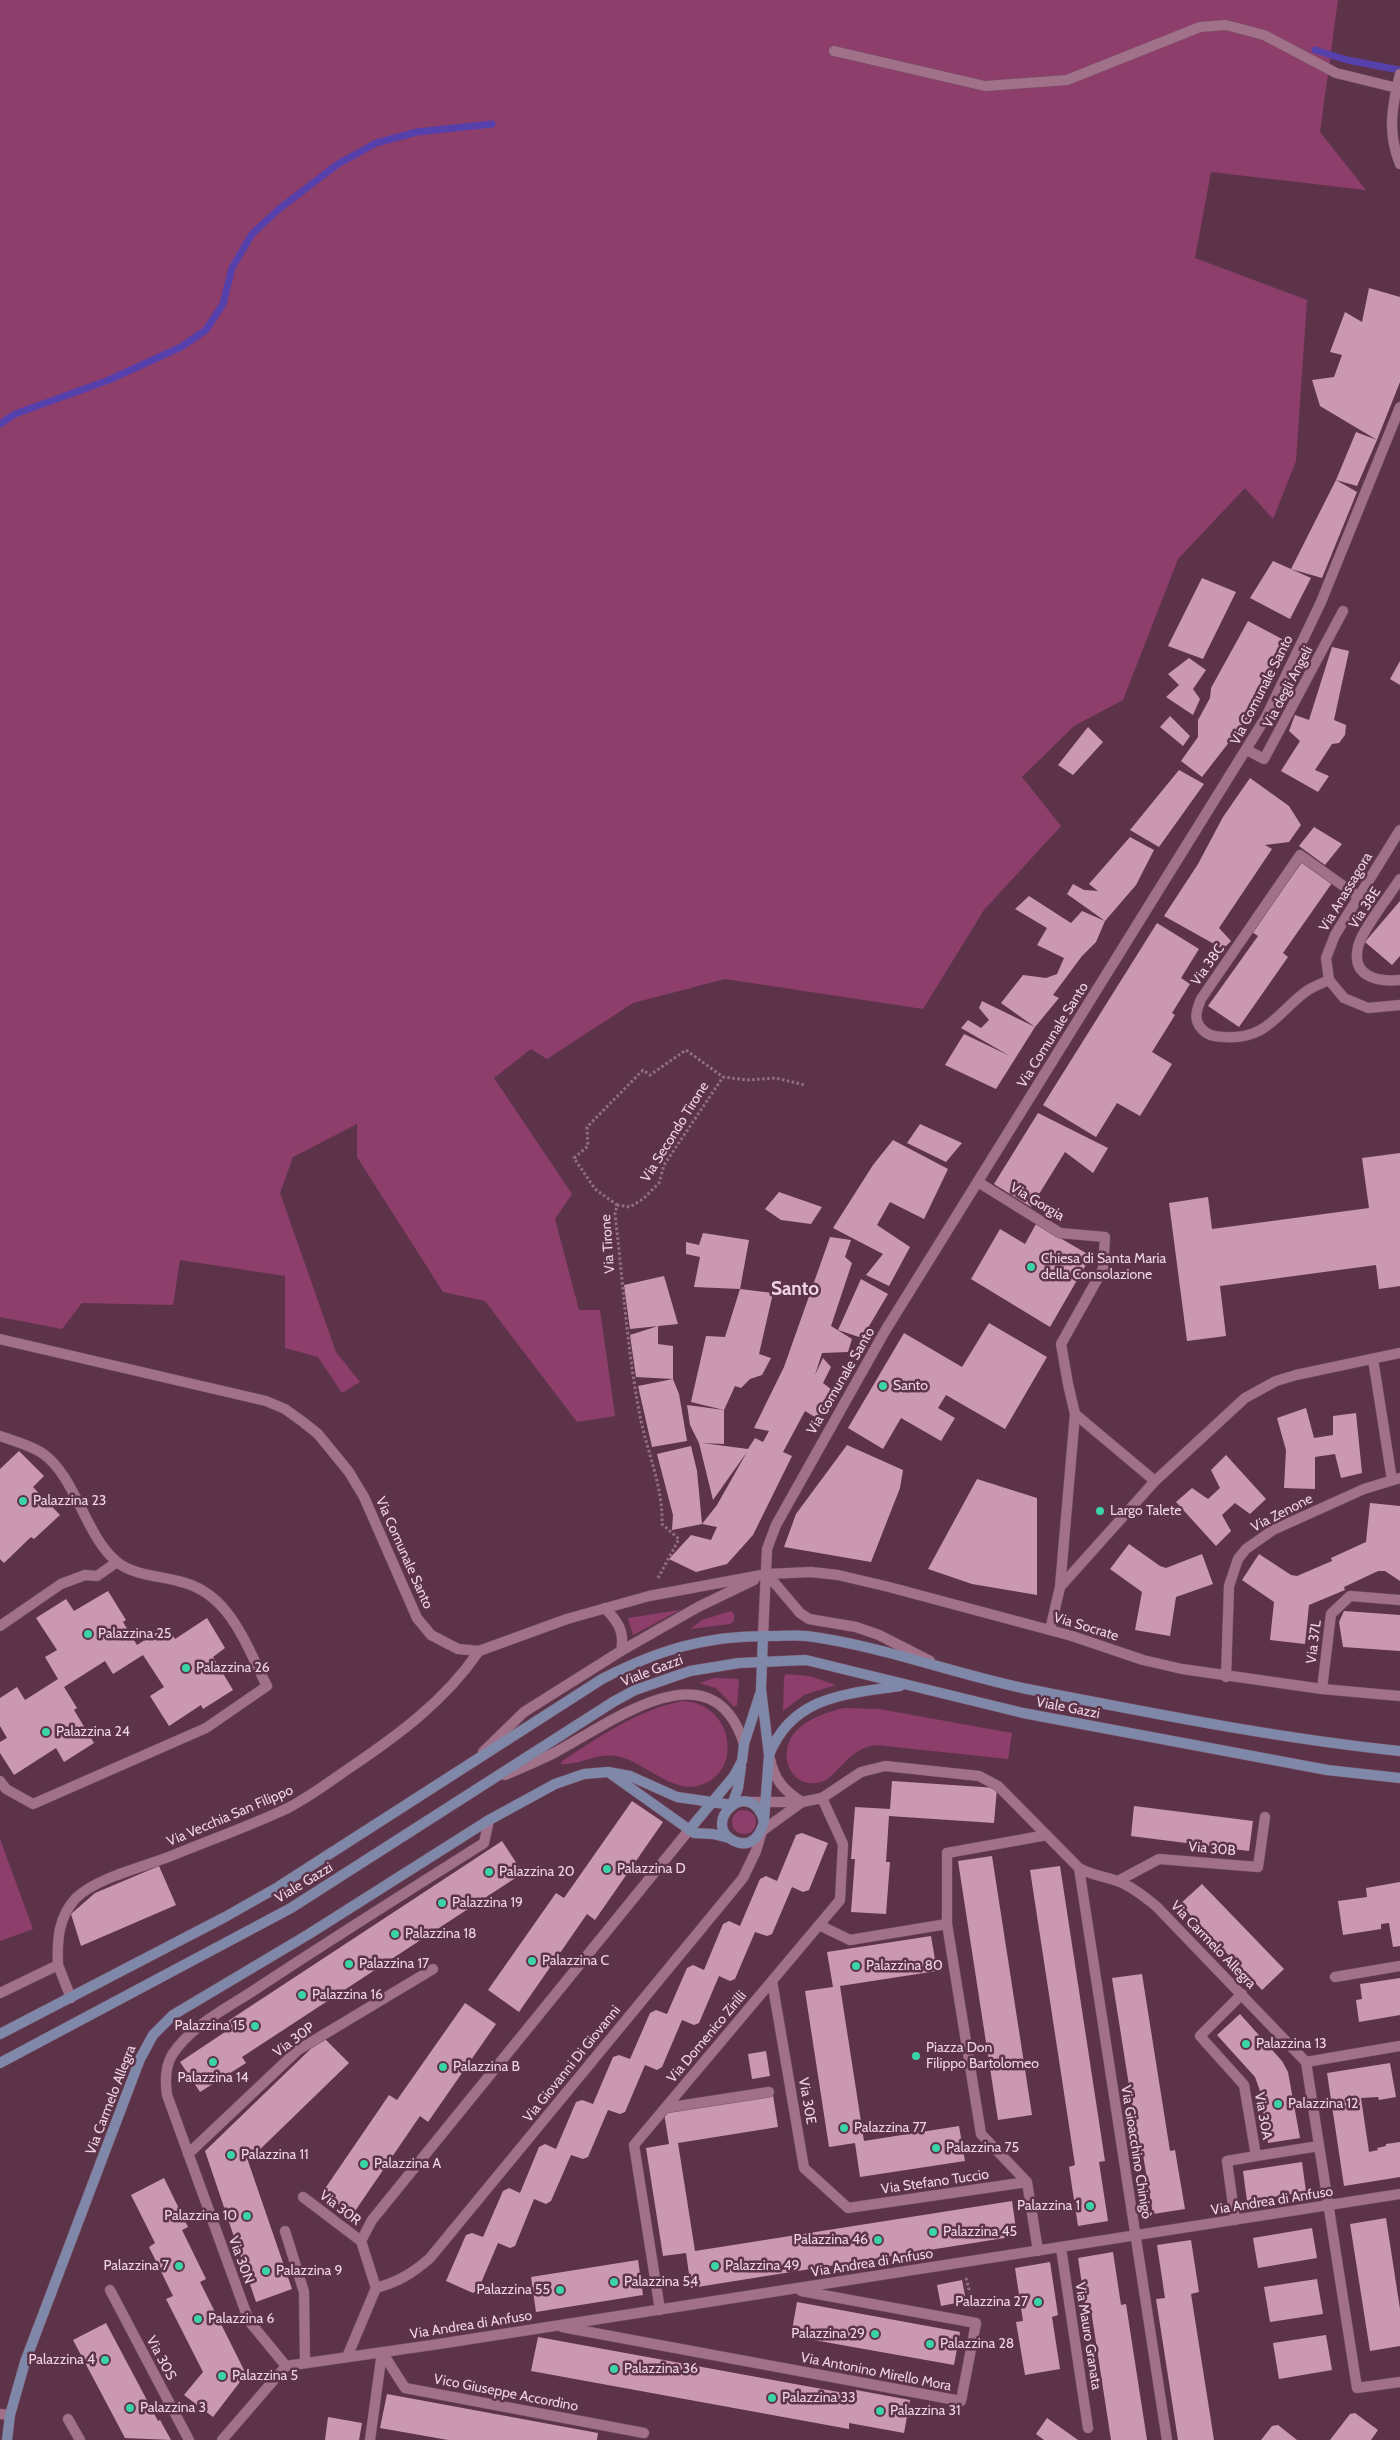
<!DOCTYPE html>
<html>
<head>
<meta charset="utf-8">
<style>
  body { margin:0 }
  canvas { display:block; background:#5d334a }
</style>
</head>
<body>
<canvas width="1400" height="2440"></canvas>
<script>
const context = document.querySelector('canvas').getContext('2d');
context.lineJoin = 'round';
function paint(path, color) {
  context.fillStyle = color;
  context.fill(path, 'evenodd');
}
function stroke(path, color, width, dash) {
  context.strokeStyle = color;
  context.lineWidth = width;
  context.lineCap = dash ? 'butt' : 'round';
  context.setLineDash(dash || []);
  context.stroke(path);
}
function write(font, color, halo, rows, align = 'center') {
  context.font = font + ' Cabin,sans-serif';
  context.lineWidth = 5;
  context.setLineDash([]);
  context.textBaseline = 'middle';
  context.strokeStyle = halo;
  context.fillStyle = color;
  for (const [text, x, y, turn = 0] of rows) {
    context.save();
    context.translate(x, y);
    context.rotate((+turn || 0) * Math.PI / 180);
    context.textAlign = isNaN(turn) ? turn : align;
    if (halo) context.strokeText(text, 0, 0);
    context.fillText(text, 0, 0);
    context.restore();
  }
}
paint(new Path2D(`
  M0,0H1338L1320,132L1366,190L1211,172L1195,258L1307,300L1296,461L1273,519L1245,488L1178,559L1123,700L1074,726L1022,777L1061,826L984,910L923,1009L725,979L633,1003L547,1059L531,1049L494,1078L572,1194L555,1219L579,1310H600L615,1416L577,1422L485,1301L443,1292L357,1157V1124L293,1157L280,1193L336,1352L360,1382L342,1393L318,1357L285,1348V1276L180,1260L173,1305L82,1303L62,1329L0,1317Z
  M680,1610L633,1635L628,1618Z
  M731,1611L734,1614V1621L730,1624L690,1629L702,1620Z
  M786,1674L809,1676L836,1685L804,1695L783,1711L784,1677Z
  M715,1678L738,1679L739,1681L737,1705L734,1707L716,1688L699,1683Z
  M683,1701C734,1703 745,1775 697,1786C673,1792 645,1764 621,1757C597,1751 580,1766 561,1764L562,1761C600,1737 638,1709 683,1701Z
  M844,1708L879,1709L1012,1733L1008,1759L876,1745C844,1749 837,1782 816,1783C787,1786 778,1750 796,1731C809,1718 827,1712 844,1708Z
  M732 1822a12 12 0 1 1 24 0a12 12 0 1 1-24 0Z
  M0,1839L33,1929L0,1941Z`), '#8d3e6b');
stroke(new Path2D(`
  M1315,50L1347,60L1400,70
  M0,424L15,414L109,380L181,347L206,330L223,304L232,268L252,234L279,209L338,164L376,143L417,132L492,124`), '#5640ab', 7);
paint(new Path2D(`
  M1369,288L1400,297V382L1377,440L1320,406L1312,380L1334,377L1342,355L1330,352L1345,312L1362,322Z
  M1356,432L1377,440L1357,486L1336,480Z
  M1336,480L1357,492L1322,578L1291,569Z
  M1273,561L1311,578L1290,619L1250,598Z
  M1202,578L1236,592L1203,659L1168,646Z
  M1248,621L1284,640L1265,692L1251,714L1202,777L1181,761L1198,737V720L1210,698L1211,688Z
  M1332,647L1349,651L1334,720L1346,725L1345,735L1339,743L1332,744L1315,770L1329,776L1318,792L1281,771L1300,741L1289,731L1295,715L1309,720Z
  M1189,658L1206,670L1193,689L1200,699L1193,715L1166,697L1179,685L1168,674Z
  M1400,661V685L1390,679Z
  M1170,716L1190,736L1183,746L1160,727Z
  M1088,727L1103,742L1073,775L1058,765Z
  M1179,770L1204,784L1159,847L1130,830Z
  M1250,778L1289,806L1301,825L1289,842L1265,845L1272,849L1219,928L1231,941L1223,949L1164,916L1198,864L1223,817Z
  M1314,827L1342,844L1325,865L1299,846Z
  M1130,837L1154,850L1136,885L1105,921L1096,942L1082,956L1053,995L1059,998L1035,1027L996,1089L945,1065L964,1034L1010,1056L961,1028L968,1020L981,1028L989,1020L979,1008L982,1001L1035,1027L1001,1003L1023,975L1046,978L1057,974L1064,958L1037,945L1047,928L1015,909L1029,896L1071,923L1082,911L1105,921L1067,894L1073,884L1084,890L1098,891L1089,884Z
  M1302,862L1332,883L1283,953L1288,957L1239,1027L1208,1006L1258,936L1252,932Z
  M1400,901V956L1392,965L1365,942Z
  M1157,923L1199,949L1181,978L1190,984L1172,1013L1175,1015L1152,1052L1172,1064L1140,1116L1117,1103L1096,1137L1043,1105Z
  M1038,1113L1108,1148L1093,1173L1065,1152L1031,1207L994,1184Z
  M920,1124L962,1143L946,1162L907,1143Z
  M893,1140L948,1169L924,1219L890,1202L877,1225L910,1247L889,1286L866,1275L883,1254L833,1228L873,1165Z
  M1400,1153V1286L1379,1289L1376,1265L1220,1286L1226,1336L1187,1341L1169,1203L1208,1197L1212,1229L1369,1208L1362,1158Z
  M779,1192L822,1207L811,1224L781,1220L765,1209Z
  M1036,1224L1091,1256L1050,1327L971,1279L1000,1229L1025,1244Z
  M703,1233L749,1240L740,1289L694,1287L700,1257L686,1254V1242L699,1245Z
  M830,1237L851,1240L845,1257L852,1263L831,1326L852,1339L848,1352L822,1353L815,1375L823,1358L831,1367L823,1383L836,1393L820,1420L805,1411L783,1452L792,1456L753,1535L727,1564L696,1572L669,1559L691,1535L711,1540L717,1527L702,1524L717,1505L747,1452L713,1500L699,1443L690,1425L687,1405L724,1410V1444L702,1443L748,1449L755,1438L763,1442L769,1431L754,1428L784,1367Z
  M664,1276L678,1324L630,1329L624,1285Z
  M861,1279L888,1294L862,1338L838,1330Z
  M740,1289L773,1293L759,1354L771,1358L762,1375L750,1379L741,1388L735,1386L724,1410L691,1402L706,1336L725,1337Z
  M989,1323L1047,1357L1005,1429L946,1395L938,1408L955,1418L941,1441L901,1418L883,1449L848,1428L904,1333L962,1367Z
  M658,1326V1344L673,1346V1379L679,1394L687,1441L652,1447L638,1386L673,1379L636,1377L630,1335Z
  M1306,1408L1314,1438L1333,1435V1416L1356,1413L1362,1473L1341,1478L1335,1454L1315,1457V1489L1284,1488L1286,1450L1277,1418Z
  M847,1445L903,1470L900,1488L871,1562L784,1547L796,1514Z
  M691,1446L697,1471L702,1524L672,1530L673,1515L657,1454Z
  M19,1451L44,1476L33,1487L60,1515L34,1539L31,1537L4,1563L0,1559V1469Z
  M1226,1455L1266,1499L1250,1514L1235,1503L1222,1515L1231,1531L1216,1546L1176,1502L1192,1488L1208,1499L1220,1488L1211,1470Z
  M977,1479L1037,1498V1595L972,1584L928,1569Z
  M1370,1503L1400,1506V1581L1385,1571H1378L1344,1587L1345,1590L1309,1605L1305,1644L1270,1640L1274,1602L1242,1580L1259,1554L1291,1575L1297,1576L1332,1561L1331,1558L1366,1542Z
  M1129,1544L1160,1566L1166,1568L1202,1554L1213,1584L1176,1597L1170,1636L1135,1630L1142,1592L1110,1569Z
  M108,1591L126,1620L123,1622L137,1645L167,1626L175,1639L207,1618L225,1648L213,1657L233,1690L203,1709L201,1705L169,1726L150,1696L164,1687L143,1655L113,1674L105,1661L64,1687L77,1708L74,1710L94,1743L64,1762L56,1748L14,1775L0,1753V1742L7,1738L0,1726V1698L17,1687L25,1700L58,1679L45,1657L57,1650L36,1618L66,1599L74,1611Z
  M1344,1611L1400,1615V1651L1343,1647L1339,1622Z
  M892,1781L997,1788L994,1823L889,1816L886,1862H890L886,1914L851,1912L855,1859H851L855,1807L890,1809Z
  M632,1801L663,1822L595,1920L587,1914L519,2012L488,1990L556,1893L564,1898Z
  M1134,1806L1253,1821L1249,1851L1131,1836Z
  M802,1833L828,1843L809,1890L803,1892L792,1887L772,1934L767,1936L755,1932L735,1979L730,1981L719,1976L699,2023L694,2025L682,2020L662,2067L657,2070L645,2065L625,2112L620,2114L608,2110L588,2157L583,2159L571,2155L551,2201L546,2204L534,2199L515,2246L510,2248L498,2243L478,2290L473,2293L446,2281L466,2235L472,2233L483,2237L503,2191L509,2188L520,2193L539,2147L545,2144L556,2149L576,2102L582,2100L593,2104L613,2057L619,2055L630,2059L650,2013L656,2010L667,2014L687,1968L693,1965L704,1970L723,1924L729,1921L740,1926L760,1879L766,1876L777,1881L796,1835Z
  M502,1841L523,1873L242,2057L246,2063L200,2092L180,2062L225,2032L222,2025Z
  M992,1856L1032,2115L998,2120L958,1861Z
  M159,1866L176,1905L81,1946L71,1914L95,1893Z
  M1060,1866L1105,2161L1099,2162L1108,2221L1078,2226L1069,2167L1075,2165L1030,1870Z
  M1400,1882V1946L1393,1947L1389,1923L1381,1924V1929L1343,1935L1338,1901L1367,1897L1366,1888Z
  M1202,1884L1284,1969L1262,1990L1180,1904Z
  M931,1936L937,1971L840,1986L864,2141L959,2126L965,2161L860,2177L855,2143L829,2147L805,1991L833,1987L827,1952Z
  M1142,1974L1170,2151L1175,2150L1185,2209L1153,2214L1143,2155H1140L1112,1978Z
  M1400,1978V2015L1359,2022L1356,2000L1362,1999L1360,1984Z
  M465,2003L496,2024L428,2122L420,2116L353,2214L322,2193L389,2095L397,2100Z
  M1240,2014L1282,2061L1288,2072L1300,2138L1268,2143L1260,2091L1255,2077L1217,2035Z
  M323,2037L349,2063L248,2161L292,2289L256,2302L205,2151Z
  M766,2051L770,2076L752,2079L748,2054Z
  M1390,2063L1396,2097L1379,2100L1378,2097L1361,2098L1369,2152L1378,2150L1377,2148L1386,2146V2144L1400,2142V2177L1344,2186L1327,2073Z
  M773,2095L778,2127L678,2143L695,2251L1012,2201L1017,2236L691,2288L686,2253L663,2256L646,2148L669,2144L664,2113Z
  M1302,2162L1306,2192L1247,2201L1243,2171Z
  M164,2178L188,2227L182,2230L206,2279L200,2282L246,2374L213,2417L184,2395L203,2372L166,2299L173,2296L149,2247L155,2243L131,2195Z
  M1386,2218L1400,2309V2346L1370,2351L1350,2224Z
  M1312,2228L1317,2258L1258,2268L1253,2238Z
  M1191,2240L1199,2292L1191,2294L1214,2440H1178L1156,2299L1165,2298L1157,2245Z
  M1113,2252L1121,2305L1126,2304L1147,2440H1111L1091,2310L1086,2311L1078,2258Z
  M638,2260L643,2295L536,2312L531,2277Z
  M1050,2262L1058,2315L1052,2317L1060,2369L1025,2375L1016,2322L1023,2321L1015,2268Z
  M1317,2279L1323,2314L1270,2322L1264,2287Z
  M962,2280L966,2301L941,2306L937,2285Z
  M797,2302L960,2332L954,2365L791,2336Z
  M106,2323L158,2421L160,2420L171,2440L125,2438L73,2340Z
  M1326,2335L1332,2370L1279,2379L1273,2343Z
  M538,2337L855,2395L856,2390L910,2400L904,2433L849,2423V2429L531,2371Z
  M387,2394L598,2433L597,2440H448L380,2428Z
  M1355,2413L1378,2430L1371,2440H1330L1350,2414Z
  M328,2417L362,2423L359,2440H325Z
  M1047,2418L1078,2440H1044L1036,2434Z
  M1278,2425L1297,2440H1261L1272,2426Z`), '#cb98b2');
const lane = new Path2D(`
  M834,51L985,86L1067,80L1200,27L1226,25L1264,35L1336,73L1397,88`);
const street = new Path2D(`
  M1400,74C1392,106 1387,133 1400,164
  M1247,750L1264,759L1343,611
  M1400,830L1335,935L1326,958L1329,980L1344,998L1368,1008L1400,1005
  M1400,879C1390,895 1361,931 1358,947C1351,977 1378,982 1400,980
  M1329,980C1322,983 1315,986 1308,990C1278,1011 1268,1040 1225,1037C1216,1037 1207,1036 1201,1028C1193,1019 1197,1009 1201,999L1300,855L1359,897
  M978,1182L1060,1233L1105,1237L1103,1269L1061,1344L1068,1384L1075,1414L1155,1481
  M0,1339L266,1401L285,1409L303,1422L318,1434L349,1472L364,1497L417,1618L431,1635L458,1649L479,1651L567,1619L649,1596L767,1574L811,1572L838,1575L889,1587L1072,1636L1143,1660L1182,1669L1322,1689L1400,1696
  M1373,1359L1392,1480
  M0,1436C14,1441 30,1445 42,1453C76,1476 85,1536 117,1562C133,1575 159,1576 178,1581C230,1592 245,1644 267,1686L206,1728L33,1804L6,1789L0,1781
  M767,1574L800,1613L809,1619L856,1627L879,1635L930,1661
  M1060,1587L1075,1414
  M605,1608C618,1622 625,1631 621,1651
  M0,1626L61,1584L85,1575L97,1576L117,1562
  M1050,1630L1060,1587L1155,1481L1245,1398L1276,1381L1296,1375L1400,1353
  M763,1636L767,1549L776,1525L885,1331L1266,717L1321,602L1400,407
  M1226,1677L1229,1586L1238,1559L1246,1549L1273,1530L1364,1489L1400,1478
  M1322,1689L1331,1614L1350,1596L1400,1600
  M483,1752L524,1712L621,1651L698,1607L754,1580
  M770,1759C774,1779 784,1791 802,1802
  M505,1775C521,1768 538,1761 554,1753C611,1723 712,1643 744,1744
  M749,1802H802L822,1798L861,1772L885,1766L979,1776L998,1786L1079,1868C1092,1876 1106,1876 1120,1882C1134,1888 1145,1897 1157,1907L1306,2062L1357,2388L1400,2382
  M1079,1868L1167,2440
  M1118,1881L1159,1859L1258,1867L1265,1817
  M819,1925L850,1940L947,1924
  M58,1965L71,1998
  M1335,1977L1400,1966
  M772,1981L804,2168L848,2208L1027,2182
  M0,1993L58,1965C57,1941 58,1917 76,1898C97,1877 148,1866 176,1854C213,1839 252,1825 288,1808C309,1797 328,1783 348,1769C397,1736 445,1701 479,1651
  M1306,2062L1400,2046
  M665,2108L769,2092
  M188,2154L298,2050L433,1969
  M1256,2156L1319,2146
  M1027,2182L981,2134L947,1924V1853L1047,1835
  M1027,2182L1038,2251
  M303,2197L361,2241
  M1235,2220L1227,2161L1256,2156L1244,2085L1200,2036L1242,1994
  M285,2231L304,2292L305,2363
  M1061,2248L1088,2428
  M376,2288C398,2282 413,2273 430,2258L743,1878L756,1851L762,1831L802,1802
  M110,2290L189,2440
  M660,2310L634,2145L840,1900L843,1844L822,1798
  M562,2327L961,2401L976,2323L801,2291
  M382,2352L405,2388L644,2433
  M347,2357L376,2288L361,2241L372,2220L689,1830
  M286,2366L249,2321L167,2095C165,2081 165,2067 172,2055C191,2025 231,2006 259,1987C333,1938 408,1891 484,1843L489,1820
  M0,2414L10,2415
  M68,2419L80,2440
  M222,2440L286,2366L439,2344L1400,2194
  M370,2440L382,2352`);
const secondary = new Path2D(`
  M763,1636L761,1689L769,1755L764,1821C761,1835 751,1849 734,1841C699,1824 750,1774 764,1821
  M769,1755C792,1696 846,1694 900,1686
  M611,1774L694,1833L713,1834L729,1838
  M732,1805L738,1788L741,1767
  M689,1830L734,1776L742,1761L744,1744L760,1694
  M0,2034L225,1917L278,1887L602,1679C658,1650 707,1635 771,1636C783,1636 795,1635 807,1636C882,1646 954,1674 1027,1689C1151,1713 1275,1738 1400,1751
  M0,2063L291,1908L613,1702L635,1690L690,1671L739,1663L806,1660L1023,1713L1327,1770L1400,1778
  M7,2440L10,2415L25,2362L140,2059L153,2035L173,2015L309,1934L489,1820L555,1784L584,1774L608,1772L630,1776L677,1797L732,1805`);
stroke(lane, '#755164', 11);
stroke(street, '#755164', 11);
stroke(secondary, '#755164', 11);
stroke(new Path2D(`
  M617,1205L630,1207L643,1199L659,1183L664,1165L723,1077
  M658,1578L679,1539L662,1524C663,1486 647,1452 640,1416C627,1349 623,1281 615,1214L617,1205L595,1189L574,1158L588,1146L587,1127L643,1070L650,1075L686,1050L723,1077L747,1080L776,1078L805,1085
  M966,2278L972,2301L969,2305`), '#936e82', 3, [2.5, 2.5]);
stroke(lane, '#a1718a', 10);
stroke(street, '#a1718a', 10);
stroke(secondary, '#8088a9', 10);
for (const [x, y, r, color] of [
  [1031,1267,5,"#3ad4a5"],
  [883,1386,5,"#3ad4a5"],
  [23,1501,5,"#3ad4a5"],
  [1100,1511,5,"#3ad4a5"],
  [88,1634,5,"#3ad4a5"],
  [186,1668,5,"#3ad4a5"],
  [46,1732,5,"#3ad4a5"],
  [607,1869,5,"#3ad4a5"],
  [489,1872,5,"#3ad4a5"],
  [442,1903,5,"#3ad4a5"],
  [395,1934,5,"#3ad4a5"],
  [532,1961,5,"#3ad4a5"],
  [349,1964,5,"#3ad4a5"],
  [856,1966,5,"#3ad4a5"],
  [302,1995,5,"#3ad4a5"],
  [255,2026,5,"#3ad4a5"],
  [1246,2044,5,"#3ad4a5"],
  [916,2056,5,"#3ad4a5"],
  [213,2062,5,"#3ad4a5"],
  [443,2067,5,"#3ad4a5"],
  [1278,2104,5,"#3ad4a5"],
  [844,2128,5,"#3ad4a5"],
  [936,2148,5,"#3ad4a5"],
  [231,2155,5,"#3ad4a5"],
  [364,2164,5,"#3ad4a5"],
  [1090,2206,5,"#3ad4a5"],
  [247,2216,5,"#3ad4a5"],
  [933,2232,5,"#3ad4a5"],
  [878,2240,5,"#3ad4a5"],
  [179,2266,5,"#3ad4a5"],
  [715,2266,5,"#3ad4a5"],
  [266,2271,5,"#3ad4a5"],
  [614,2282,5,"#3ad4a5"],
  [560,2290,5,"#3ad4a5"],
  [1038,2302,5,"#3ad4a5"],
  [198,2319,5,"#3ad4a5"],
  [875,2334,5,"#3ad4a5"],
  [930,2344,5,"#3ad4a5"],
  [105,2360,5,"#3ad4a5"],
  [614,2369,5,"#3ad4a5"],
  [222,2376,5,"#3ad4a5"],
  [772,2398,5,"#3ad4a5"],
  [130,2408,5,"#3ad4a5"],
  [880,2411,5,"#3ad4a5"]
]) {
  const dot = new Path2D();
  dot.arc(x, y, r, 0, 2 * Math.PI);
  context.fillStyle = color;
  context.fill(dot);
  stroke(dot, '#5d334a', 2);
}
write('14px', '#eed3e0', '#5d334a', [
  ["Via degli Angeli",1288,687,-62],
  ["Via Comunale Santo",1262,690,-63],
  ["Via Anassagora",1346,892,-59],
  ["Via 38E",1365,908,-57],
  ["Via 38C",1208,965,-55],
  ["Via Comunale Santo",1053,1035,-58],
  ["Via Secondo Tirone",675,1132,-58],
  ["Via Gorgia",1037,1202,31],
  ["Via Tirone",608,1244,-94],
  ["Via Comunale Santo",841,1381,-60],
  ["Via Zenone",1282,1513,-27],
  ["Via Comunale Santo",404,1553,66],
  ["Via Socrate",1086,1627,17],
  ["Via 37L",1314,1642,-83],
  ["Viale Gazzi",652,1671,-21],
  ["Viale Gazzi",1068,1708,11],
  ["Via Vecchia San Filippo",230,1816,-23],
  ["Via 30B",1212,1849,5],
  ["Viale Gazzi",304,1883,-31],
  ["Via Carmelo Allegra",1213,1945,46],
  ["Via Domenico Zirilli",707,2037,-50],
  ["Via 30P",294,2040,-37],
  ["Via Giovanni Di Giovanni",572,2064,-51],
  ["Via Carmelo Allegra",111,2100,-69],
  ["Via 30E",807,2101,80],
  ["Via 30A",1263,2116,80],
  ["Via Gioacchino Chinigò",1136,2152,81],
  ["Via Stefano Tuccio",935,2182,-8],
  ["Via Andrea di Anfuso",1272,2201,-9],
  ["Via 30R",340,2208,37],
  ["Via 30N",241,2260,70],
  ["Via Andrea di Anfuso",872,2263,-9],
  ["Via Andrea di Anfuso",471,2325,-9],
  ["Via Mauro Granata",1088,2336,81],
  ["Via 30S",161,2358,62],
  ["Via Antonino Mirello Mora",876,2372,11],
  ["Vico Giuseppe Accordino",506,2393,11]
]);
write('14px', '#eed3e0', '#5d334a', [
  ["Chiesa di Santa Maria",1041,1259],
  ["della Consolazione",1041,1275],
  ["Santo",893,1386],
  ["Palazzina 23",33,1501],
  ["Largo Talete",1110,1511],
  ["Palazzina 25",98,1634],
  ["Palazzina 26",196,1668],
  ["Palazzina 24",56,1732],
  ["Palazzina D",617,1869],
  ["Palazzina 20",499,1872],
  ["Palazzina 19",452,1903],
  ["Palazzina 18",405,1934],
  ["Palazzina C",542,1961],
  ["Palazzina 17",359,1964],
  ["Palazzina 80",866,1966],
  ["Palazzina 16",312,1995],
  ["Palazzina 15",245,2026,"right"],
  ["Palazzina 13",1256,2044],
  ["Piazza Don",926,2048],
  ["Filippo Bartolomeo",926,2064],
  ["Palazzina B",453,2067],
  ["Palazzina 14",213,2078,"center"],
  ["Palazzina 12",1288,2104],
  ["Palazzina 77",854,2128],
  ["Palazzina 75",946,2148],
  ["Palazzina 11",241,2155],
  ["Palazzina A",374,2164],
  ["Palazzina 1",1080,2206,"right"],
  ["Palazzina 10",237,2216,"right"],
  ["Palazzina 45",943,2232],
  ["Palazzina 46",868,2240,"right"],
  ["Palazzina 7",169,2266,"right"],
  ["Palazzina 49",725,2266],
  ["Palazzina 9",276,2271],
  ["Palazzina 54",624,2282],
  ["Palazzina 55",550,2290,"right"],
  ["Palazzina 27",1028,2302,"right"],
  ["Palazzina 6",208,2319],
  ["Palazzina 29",865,2334,"right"],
  ["Palazzina 28",940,2344],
  ["Palazzina 4",95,2360,"right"],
  ["Palazzina 36",624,2369],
  ["Palazzina 5",232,2376],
  ["Palazzina 33",782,2398],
  ["Palazzina 3",140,2408],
  ["Palazzina 31",890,2411]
], 'left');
write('bold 19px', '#eed3e0', '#5d334a', [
  ["Santo",795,1289]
]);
</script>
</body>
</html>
